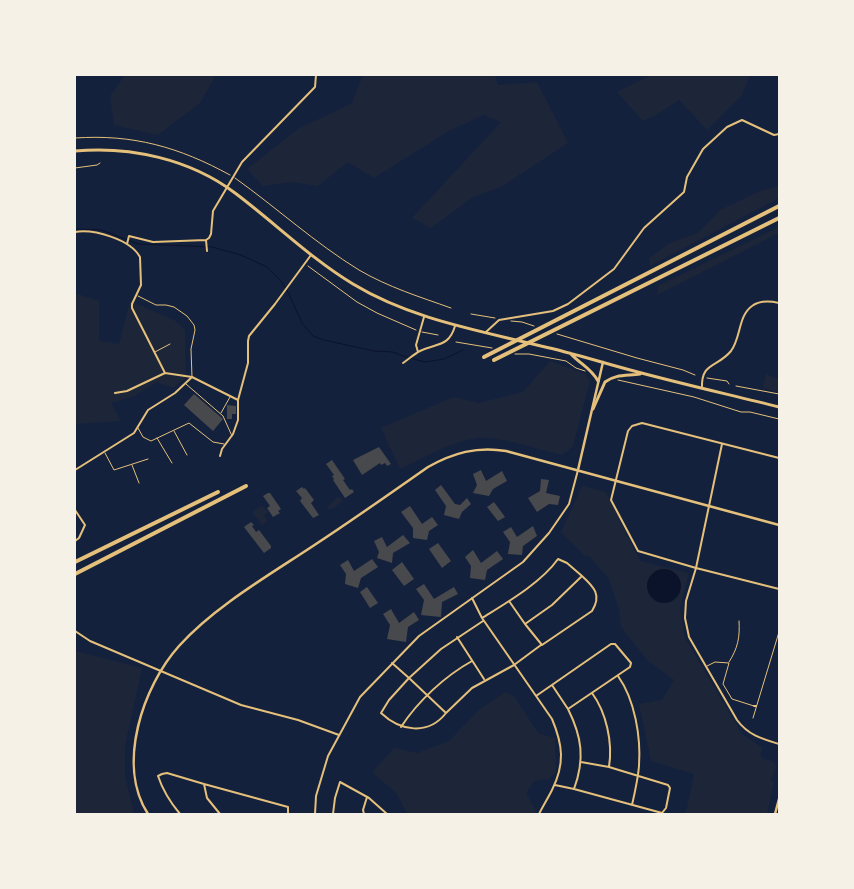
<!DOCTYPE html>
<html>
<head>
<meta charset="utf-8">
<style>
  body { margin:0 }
  #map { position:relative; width:854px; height:889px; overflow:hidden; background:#14213d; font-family:"Asap Condensed",sans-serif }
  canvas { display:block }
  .frame { position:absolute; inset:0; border:76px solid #f6f1e7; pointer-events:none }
</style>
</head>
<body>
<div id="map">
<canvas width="854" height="889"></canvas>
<div class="frame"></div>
</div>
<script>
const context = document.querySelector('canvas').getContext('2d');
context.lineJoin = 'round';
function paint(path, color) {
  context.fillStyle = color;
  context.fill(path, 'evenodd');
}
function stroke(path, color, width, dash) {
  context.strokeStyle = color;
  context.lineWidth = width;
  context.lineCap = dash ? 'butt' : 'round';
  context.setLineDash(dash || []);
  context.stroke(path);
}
paint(new Path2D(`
  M125,75H216L200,103L158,135L114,125L110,96Z
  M363,75H495L498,85L537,82L568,143L501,187L473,197L431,228L412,218L501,122L483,115L447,132L374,178L348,162L318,186L291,182L263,186L247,169L298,129L352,103Z
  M651,75H750L742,95L707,130L679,100L658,114L643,121L617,92Z
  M779,186V198L650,266L649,258L670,243L698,233L720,210L760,191Z
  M779,227V233L657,295L658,286Z
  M75,293L99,301V341L119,344L130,301L174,320L185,330L186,378L173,388L156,382L135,396L111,403L121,421L75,424Z
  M550,361L586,374L590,381L573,446L562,455C540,450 499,436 479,438C451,441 424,458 400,469L381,428L453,397L479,403L523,392Z
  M766,374L779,379V392L763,388Z
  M582,486L606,492L640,561L689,573L680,608L685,638L742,734L763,748L760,754L763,759L773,761L777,766L771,780L774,782L767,814H684L687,808L694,774L651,761L639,704L662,700L674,680L648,661L621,627L619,609L609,579L589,556L584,555L561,532Z
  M338,497H340L343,501L332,509H329L327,507Z
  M261,506L264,507L268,512L264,515L268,521L262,525L252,512Z
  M75,651L142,668L125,746V776L134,814H75Z
  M505,692L514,696L538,733L555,738L556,772L549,779L534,781L526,793L536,811L535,814H407L397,794L372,772L394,748L417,753L449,741L479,710Z`), '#1d2539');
paint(new Path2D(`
  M647 586a17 17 0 1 1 34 0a17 17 0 1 1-34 0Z`), '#0b132b');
stroke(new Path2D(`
  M75,229L102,230L138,244L212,247L241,255L267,267L281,281L289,294L302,323L313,336L324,340L374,351L393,352L403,356L425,362L444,359L463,350`), '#0b132b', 1);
paint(new Path2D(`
  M194,394L223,419L213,431L184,405Z
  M227,405L236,406V414H232V419H227Z
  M379,447L391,464L387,466L385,463L381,465L380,463L362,475L353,460Z
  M332,460L345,479L343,480L350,490L352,489L354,492L345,498L333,480L334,479L332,476L334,475L326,464Z
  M481,470L486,481L502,471L507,481L493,489L489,496L473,493L477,485L473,474Z
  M541,479L549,480L546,493L560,496L558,505L549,504L537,512L528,498L540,491Z
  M441,485L455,504L460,505L467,498L471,504L462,512L459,519L444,515L446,506L435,490Z
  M302,487L304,489L305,488L314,500L311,503L319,515L313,518L300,501L302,498L296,491Z
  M268,493H270L281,509L278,511L280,513L273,517L267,508L270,506L263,496Z
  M494,502L505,517L498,521L487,507Z
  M410,506L422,524L432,517L438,525L429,531L427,540L413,538V528L401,512Z
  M251,522L254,525L252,526L256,532L259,530L271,546V548L264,553L244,527Z
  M533,526L537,536L523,546L522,555L508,554L510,542L503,532L511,527L517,537Z
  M403,535L410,543L393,553L392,563L377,558L379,552L374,541L382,537L387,547Z
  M438,543L451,561L442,568L429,549Z
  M473,550L481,563L497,551L503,559L487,570L485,580L470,578L471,566L465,557Z
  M372,559L378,567L361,578L358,588L345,584L346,574L340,565L348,560L354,571Z
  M402,562L414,579L404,586L392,570Z
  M424,584L434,599L454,587L458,594L442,602L441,617L421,615L424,600L416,589Z
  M367,587L378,603L370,608L360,592Z
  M391,609L399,623L414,612L419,620L408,627L406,642L387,639L390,625L383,614Z`), '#48494c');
stroke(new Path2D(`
  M75,138C133,134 179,147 230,175
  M75,168L97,165L100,163
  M235,178C277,208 315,243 359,270C388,287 420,297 451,308
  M308,266L357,302L377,313L416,330
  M471,314L495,318
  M511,321L522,322L534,326
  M422,332L438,335
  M557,334L637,358L683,370L695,375
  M456,342L492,348
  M515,354H529L566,361L576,368L585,371
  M707,378L727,381L729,384
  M618,380L694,397L741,412H750L779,419
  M736,386L779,394`), '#e5c07b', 1);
stroke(new Path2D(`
  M138,296L156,305H166L174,307L187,316L194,325L195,330L191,349L192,377
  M155,352L170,344
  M186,384L223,416L232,436
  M221,413L230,397
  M138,428L143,437L151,441L189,423L213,442L224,444
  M174,431L187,455
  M157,438L172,463
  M105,453L114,470L148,459
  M132,465L139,483
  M729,662C738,648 740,637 739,621
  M707,666L715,662L729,663L723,684L732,699L754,706
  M753,718L779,632`), '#e5c07b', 1);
stroke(new Path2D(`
  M75,232C94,229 130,239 140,257L141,285L132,304V308L165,373L192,377L238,400
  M206,240L207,251
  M127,244L129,236L153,242L206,240L209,238L211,234L213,211L242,162L315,87L316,75
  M486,332L499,320L553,311L568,304L614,269L644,228L684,192L687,177L703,149L727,127L742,120L774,135L779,134
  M418,352L416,345L424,317
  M403,363C409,359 414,354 420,351C437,343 449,347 455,326
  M702,388C701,362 717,368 731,351C741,338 738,316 752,306C760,300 770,301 779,303
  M115,393L127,391L165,373
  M722,444L696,568L686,601L685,618L689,637L737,720C748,735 762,739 779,744
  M220,456L222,449L233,434L238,420V400L248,363V341L249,336L275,304L311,255
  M779,458L642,423L632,426L628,431L611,500L638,551L696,568L779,589
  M75,470L134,433L148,410L175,393L192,377
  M75,510L85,525L79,538L75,541
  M472,598L482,618L552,719C563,745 565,764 552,790C548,798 543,806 539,814
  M482,618C506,603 541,583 558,559L567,563L582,576L552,605L525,624L509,601
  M525,624L542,645L592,611C602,595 594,587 582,576
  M75,631L90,641L241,705L298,720L339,735
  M457,637L484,679
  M392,663L409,678L389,700L381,713C400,731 428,736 446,713L409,678L441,649L483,621
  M618,676C635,700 641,737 639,766C638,779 635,792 632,805
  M592,693C606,712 613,742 609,767
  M536,696L611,644H615L631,663L630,667L568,709L552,685
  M754,706H756
  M446,713L472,688L514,665L541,645
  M401,727C418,701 445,676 472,661
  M555,785L574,789C585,759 582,737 568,709
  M574,789L662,813L666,808L670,788L668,785L609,767L581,762
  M180,814C170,802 163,791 158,776L162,774L167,773L204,784
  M220,814L207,798L204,784L288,807V814
  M315,814L316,796L328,756L360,697L419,636L523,562L549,533L569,504L578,470
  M333,814L335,798L340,782L369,798L387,814
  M364,814L363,810L367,797`), '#e5c07b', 2);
stroke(new Path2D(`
  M578,470L603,362
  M148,814C116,765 143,686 179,646C215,606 271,574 316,544C354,519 391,493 428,467C453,453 477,446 506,451L779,525
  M775,814L779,799`), '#e5c07b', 2.5);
stroke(new Path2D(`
  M75,151C130,146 190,159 235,193C275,223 310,258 353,284C411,319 477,330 541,346C573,353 603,363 634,371C682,384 731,395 779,407
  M570,353C581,365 590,367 598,381
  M593,409L605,382C615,374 628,376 640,374`), '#e5c07b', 3);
stroke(new Path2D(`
  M484,357L779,206
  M494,360L779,218
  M75,562L218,492
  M75,574L246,486`), '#e5c07b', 4);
</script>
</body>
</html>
